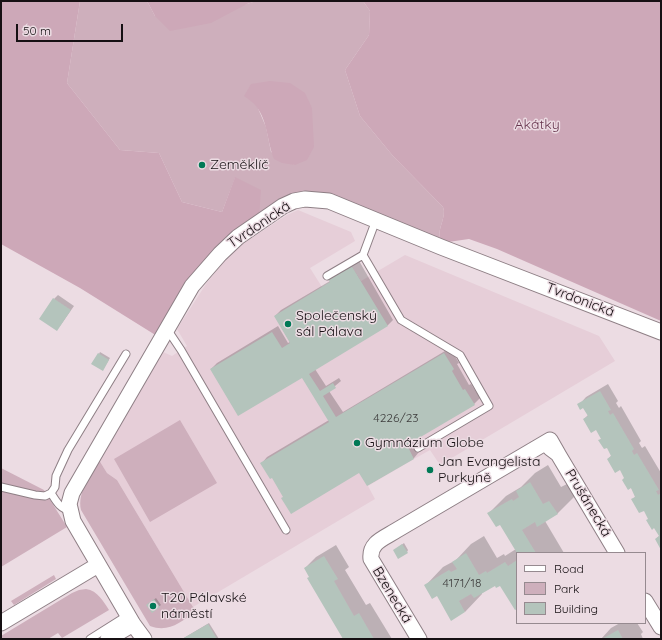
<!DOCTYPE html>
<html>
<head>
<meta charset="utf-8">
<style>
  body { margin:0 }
  #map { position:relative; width:662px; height:640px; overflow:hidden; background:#ecdce3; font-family:Quicksand,sans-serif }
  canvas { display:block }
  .frame { position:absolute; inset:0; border:2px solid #161013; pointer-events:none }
  .legend { position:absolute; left:516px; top:552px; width:130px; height:72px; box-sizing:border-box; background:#ecdce3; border:1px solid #968a90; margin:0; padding:5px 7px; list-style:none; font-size:12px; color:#161013 }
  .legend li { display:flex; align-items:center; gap:8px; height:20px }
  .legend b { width:20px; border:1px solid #968a90 }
  .scale { position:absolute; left:16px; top:24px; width:107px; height:18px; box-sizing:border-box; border:2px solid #161013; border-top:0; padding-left:5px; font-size:12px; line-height:14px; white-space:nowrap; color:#161013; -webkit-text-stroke:3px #ecdce3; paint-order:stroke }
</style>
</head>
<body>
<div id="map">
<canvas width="662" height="640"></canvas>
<div class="frame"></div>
<ul class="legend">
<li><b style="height:5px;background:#fff"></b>Road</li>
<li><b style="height:11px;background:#ceafbc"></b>Park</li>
<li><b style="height:11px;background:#b4c4bc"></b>Building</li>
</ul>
<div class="scale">50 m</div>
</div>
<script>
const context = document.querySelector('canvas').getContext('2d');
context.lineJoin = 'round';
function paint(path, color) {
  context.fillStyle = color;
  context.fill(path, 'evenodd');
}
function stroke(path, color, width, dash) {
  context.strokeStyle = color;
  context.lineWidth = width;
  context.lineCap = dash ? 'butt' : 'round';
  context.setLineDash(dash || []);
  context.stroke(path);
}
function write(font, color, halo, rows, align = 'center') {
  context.font = font + ' Quicksand,sans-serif';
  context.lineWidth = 3;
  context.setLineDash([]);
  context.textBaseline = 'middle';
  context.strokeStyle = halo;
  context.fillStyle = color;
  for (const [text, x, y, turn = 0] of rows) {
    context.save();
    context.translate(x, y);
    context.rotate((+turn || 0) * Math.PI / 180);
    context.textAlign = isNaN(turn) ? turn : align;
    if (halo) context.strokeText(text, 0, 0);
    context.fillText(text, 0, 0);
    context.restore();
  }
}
paint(new Path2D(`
  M298,210L351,232L355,241L310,268L322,287L330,282L328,279L351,265L361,281L405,255L599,336L615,361L440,465L430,450L414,459L368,486L375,499L193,607L117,480L107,473L99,460L163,352L172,356L187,346L177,329L206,284L226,259L241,245L287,215Z`), '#e6ced8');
paint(new Path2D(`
  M80,1H147L155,16L247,4L256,1H363L370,11L369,35L345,70L360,116L393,156L443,207C447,217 437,228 440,239L326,198L259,218L235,178L222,212L182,202L159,153L120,150L67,83ZM257,106L295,165L271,152L266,127Z
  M180,420L217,483L150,522L114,459Z
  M99,460L107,473L117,480L196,612C180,622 169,633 150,626L81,510C77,492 91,475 99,460Z
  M1,468L44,490L67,527L1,567Z
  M54,575L56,579L14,605L11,601Z
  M86,589C98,591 103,601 109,610L62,638L58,633L48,639H1V636L72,593L79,590Z`), '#ceafbc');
paint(new Path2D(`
  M1,1H80L67,83L120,150L159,153L182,202L222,212L235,177L261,190L259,218L157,336L80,288L1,244Z
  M147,1H256L247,4L211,23L170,31L155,16Z
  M363,1H661V321L497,249L469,239L448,242L440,239C437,228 447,217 443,207L393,156L360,116L345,70L369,35L370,11Z
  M270,81L290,83L305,93L312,108L314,147L307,160L295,165L282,163L274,159C267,142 268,121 256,106C253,102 248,99 244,96L251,84Z`), '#cda8b8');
paint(new Path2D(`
  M358,259L393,320L388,325L315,369L326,386L339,378L341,381L329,391L343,412L450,348L459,363L457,364L469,385L471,384L480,398L474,404L413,440L419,452L414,458L368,485L360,472L284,496L272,476L262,463L267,457L329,420L302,376L211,369L217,363L278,326L288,343L290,342L275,316L281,310L330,281Z
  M58,295L74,306L60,326L54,299Z
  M100,352L110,358L104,368L99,354Z
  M608,384L618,401L616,403L619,408L621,406L641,441L639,443L642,448L645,446L661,473V548L656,539L660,535L644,509L632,500L636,496L620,469L608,459L612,455L607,447L600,440L602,438L596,429L584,419L588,415L583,407L579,405L586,397Z
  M548,465L561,487L567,484L575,496L557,514L545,521L564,553H517V607L501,584L495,585L482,593V594L465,612L437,595L426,585L443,567L456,560L471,544L484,536L497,558L504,554L505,556L516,549L500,523L489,513L506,496L521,487L535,473Z
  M404,543L408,550L407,552L396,549Z
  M336,545L349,567L345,570L366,605L370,603L392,639H344L305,568L316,557Z
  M156,598L161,605L152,612L148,604Z
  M209,623L219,639H182Z
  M620,623H637L643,632L641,634L643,639L646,638L647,639H601L611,628Z`), '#0003');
paint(new Path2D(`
  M351,265L388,326L309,374L320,391L333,383L336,388L323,396L336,417L444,353L454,369L452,371L463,390L465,389L475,405L407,445L414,459L367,486L359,473L291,514L281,498L283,497L272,478L270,479L260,463L329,422L302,378L238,416L210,369L272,332L282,348L290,343L274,316L330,282L328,279Z
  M53,298L71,310L57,331L39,319Z
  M98,353L109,360L103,371L91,364Z
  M600,391L611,410L608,411L610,415L613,413L634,449L632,451L634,455L637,453L659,490L656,491L658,495L661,493V550L655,539L659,536L654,528L652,530L646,520L648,519L644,511L639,513L631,499L635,497L631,488L628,490L622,480L624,478L620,470L615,473L607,459L611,456L607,448L604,449L598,440L601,439L596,430L591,433L583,419L588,416L583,408L580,410L577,404Z
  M530,482L543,504L549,501L558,514L537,527L535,522L522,530L536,553H517L500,525L496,527L487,513L512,499L513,501L519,497L516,491Z
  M402,544L408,553L398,559L393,550Z
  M466,553L479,575L486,571L487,573L505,562L508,566L517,560V609L515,610L500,586L496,588L495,586L474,598L471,594L459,601L465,612L451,621L437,596L432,599L424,585L449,570L451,572L457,569L452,562Z
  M324,556L338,579L334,581L354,616L359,613L374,639H343L307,578L309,577L304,568Z
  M154,599L160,607L152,613L146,605Z
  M208,624L217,639H182Z
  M618,630L623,639H602Z`), '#b4c4bc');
const service = new Path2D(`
  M363,255L401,320L460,355L489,406L418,448
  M327,276L363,255L376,220
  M167,329L181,350L286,530
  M1,487L35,495L45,496L51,493L55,487L56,476L68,450L126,354
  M51,493C56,501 60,509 70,510
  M90,639L128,615`);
const minor = new Path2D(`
  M550,448L558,454L617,553
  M645,601L661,627
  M1,623L98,565
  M108,639L133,624
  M144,639L133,624L73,521L69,504L72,493L192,286L220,254L238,237L283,206L294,201L305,199L329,201L441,247L661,332
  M419,639L371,559C369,542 385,538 397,530L550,440L558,454`);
stroke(service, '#8e7f85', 9);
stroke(minor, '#8e7f85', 17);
stroke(service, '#fff', 7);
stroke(minor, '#fff', 15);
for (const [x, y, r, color] of [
  [202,165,4,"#007956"],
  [288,324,4,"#007956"],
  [357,443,4,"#007956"],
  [430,470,4,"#007956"],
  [153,606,4,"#007956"]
]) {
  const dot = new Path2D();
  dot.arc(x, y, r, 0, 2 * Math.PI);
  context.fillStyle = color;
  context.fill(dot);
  stroke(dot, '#ecdce3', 1.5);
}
write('12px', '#3e3d3d', null, [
  ["4226/23",396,418],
  ["4171/18",462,583]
]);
write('14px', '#67354e', '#ecdce3', [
  ["Akátky",537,125]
]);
write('14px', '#161013', '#ecdce3', [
  ["Zeměklíč",210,165],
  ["Společenský",296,316],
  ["sál Pálava",296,332],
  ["Gymnázium Globe",365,443],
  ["Jan Evangelista",438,462],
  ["Purkyně",438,478],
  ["T20 Pálavské",161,598],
  ["náměstí",161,614]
], 'left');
write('14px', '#161013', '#ecdce3', [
  ["Tvrdonická",259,225,-34],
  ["Tvrdonická",580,300,21],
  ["Prušánecká",588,503,59],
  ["Bzenecká",392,595,59]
]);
</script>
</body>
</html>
